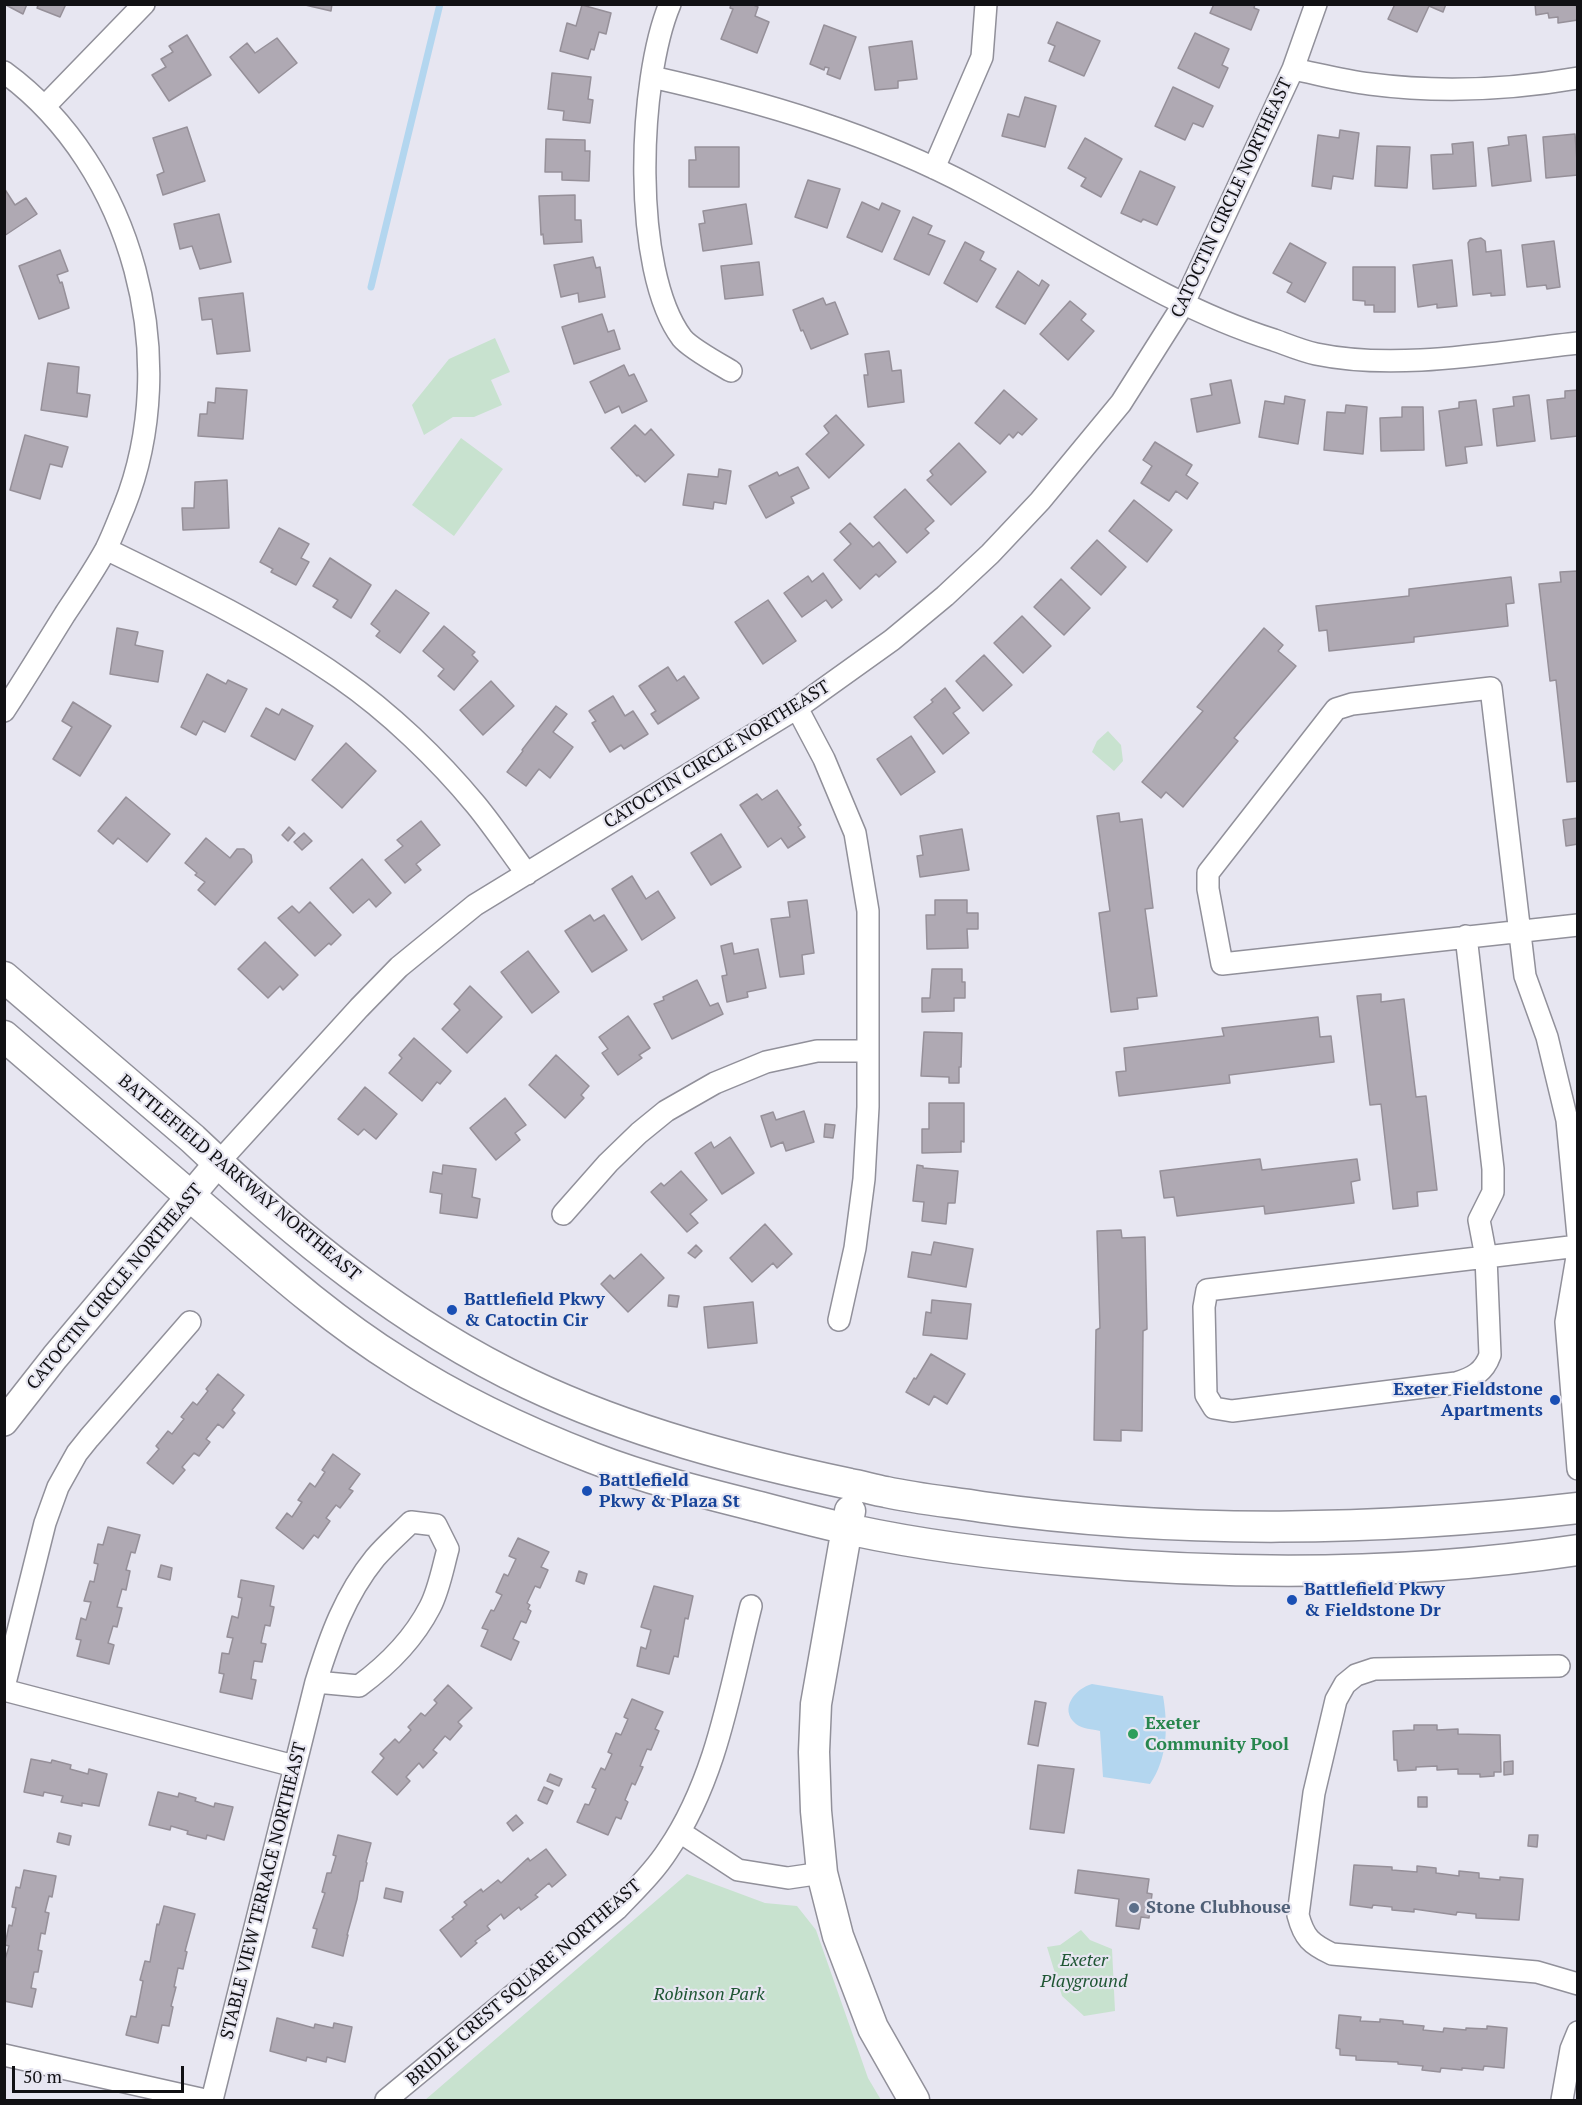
<!DOCTYPE html>
<html>
<head>
<meta charset="utf-8">
<style>
  body { margin:0 }
  #map { position:relative; width:1582px; height:2105px; overflow:hidden; background:#e7e6f1; font-family:"PT Serif",serif }
  canvas { display:block }
  .frame { position:absolute; inset:0; border:6px solid #111114; pointer-events:none }
  .scale { position:absolute; left:12px; top:2066px; width:172px; height:27px; box-sizing:border-box; border:3px solid #111114; border-top:0; padding-left:8px; font-size:18px; line-height:21px; white-space:nowrap; color:#111114; -webkit-text-stroke:4px #e7e6f1; paint-order:stroke }
</style>
</head>
<body>
<div id="map">
<canvas width="1582" height="2105"></canvas>
<div class="frame"></div>
<div class="scale">50 m</div>
</div>
<script>
const context = document.querySelector('canvas').getContext('2d');
context.lineJoin = 'round';
function paint(path, color) {
  context.fillStyle = color;
  context.fill(path, 'evenodd');
}
function stroke(path, color, width, dash) {
  context.strokeStyle = color;
  context.lineWidth = width;
  context.lineCap = dash ? 'butt' : 'round';
  context.setLineDash(dash || []);
  context.stroke(path);
}
function write(font, color, halo, rows, align = 'center') {
  context.font = font + ' "PT Serif",serif';
  context.lineWidth = 4.5;
  context.setLineDash([]);
  context.textBaseline = 'middle';
  context.strokeStyle = halo;
  context.fillStyle = color;
  for (const [text, x, y, turn = 0] of rows) {
    context.save();
    context.translate(x, y);
    context.rotate((+turn || 0) * Math.PI / 180);
    context.textAlign = isNaN(turn) ? turn : align;
    if (halo) context.strokeText(text, 0, 0);
    context.fillText(text, 0, 0);
    context.restore();
  }
}
paint(new Path2D(`
  M495,338L510,372L491,380L502,405L474,417H453L424,435L412,405L449,359Z
  M461,438L503,469L454,536L412,505Z
  M1108,731L1121,745L1123,761L1114,771L1092,752L1097,741Z
  M687,1874L765,1903L797,1906L816,1930L868,2078L881,2100H425Z
  M1081,1930L1090,1940L1112,1949L1115,2011L1084,2016L1062,1996L1047,1947L1060,1945Z`), '#c8e2cf');
paint(new Path2D(`
  M1092,1684L1163,1696C1168,1725 1168,1758 1150,1784L1103,1777L1100,1731C1092,1729 1083,1729 1076,1724C1058,1709 1076,1688 1092,1684Z`), '#b3d6ef');
stroke(new Path2D(`
  M371,287L440,4`), '#b3d6ef', 7);
const building = new Path2D(`
  M4,4H27L23,14Z
  M34,4H66L60,17L37,8L38,6Z
  M301,4H332L331,11Z
  M731,4H751L758,7L755,16L769,22L757,53L721,39L733,9L730,8Z
  M1214,4H1255L1254,8L1259,10L1251,30L1210,13Z
  M1395,4H1446L1443,12L1429,6L1417,32L1388,19Z
  M1535,4H1576L1578,20L1558,23V17L1549,18L1548,13L1536,15Z
  M582,5L611,13L606,34L599,32L594,50L591,49L588,59L560,51L567,23L576,26Z
  M1057,22L1100,41L1084,76L1049,61L1055,46L1048,43Z
  M824,25L856,37L840,79L827,74L829,68L825,67L824,70L810,64Z
  M1195,33L1229,49L1222,65L1228,68L1219,88L1178,68Z
  M187,35L211,75L169,101L152,75L166,67L161,59L173,52L169,46Z
  M277,38L297,63L259,93L230,57L247,43L255,53Z
  M912,41L917,79L898,81V88L875,90L869,47Z
  M552,73L591,77L588,99L593,100L590,123L563,120L564,111L548,109Z
  M1173,87L1213,106L1203,127L1193,123L1185,140L1155,126Z
  M1025,97L1056,106L1045,147L1002,136L1008,114L1019,117Z
  M187,127L205,181L163,195L157,175L164,172L153,138Z
  M1340,130L1359,133L1353,179L1333,176L1331,189L1312,186L1318,135L1339,138Z
  M1575,134L1578,175L1546,178L1543,137Z
  M1526,135L1531,181L1492,186L1488,148L1509,145L1508,137Z
  M1085,138L1122,159L1101,197L1081,186L1086,178L1068,168Z
  M546,139L585,140V151H590L589,181L562,180V172H545Z
  M1473,142L1476,186L1433,189L1431,155L1453,154L1452,144Z
  M1377,146L1410,147L1407,188L1375,186Z
  M695,147H739V187H689V160H696Z
  M1140,171L1175,187L1157,225L1143,219L1141,222L1121,213Z
  M808,180L840,189L827,228L795,217Z
  M4,188L15,205L26,198L37,214L4,236Z
  M575,195V220H581L582,242L544,244L543,234L541,235L539,196Z
  M862,202L879,210L882,203L900,211L882,252L847,237Z
  M746,204L752,244L703,251L699,224L705,223L703,211Z
  M219,214L231,262L200,269L192,246L180,249L174,224Z
  M913,217L932,226L928,234L945,241L929,275L894,259Z
  M1481,238L1485,241L1486,252L1501,250L1505,295L1491,296V293L1473,295L1468,243L1470,240Z
  M1554,241L1560,287L1547,289L1546,285L1527,287L1522,245Z
  M965,242L984,252L980,260L996,269L977,302L944,283Z
  M1290,243L1326,263L1305,302L1287,292L1292,283L1273,273Z
  M60,250L68,271L57,275L60,283L62,282L69,308L39,319L19,266Z
  M593,257L596,268L600,267L605,297L579,302L578,293L561,297L554,265Z
  M1452,260L1457,306L1437,308V304L1418,307L1413,265Z
  M759,262L763,295L725,299L721,266Z
  M1353,267H1395V312H1374V305H1365V301L1353,300Z
  M1018,271L1039,286L1042,280L1049,285L1025,324L996,307Z
  M243,293L250,351L217,354L212,319L202,320L199,298Z
  M823,298L826,305L835,302L848,334L811,349L803,330L801,331L793,310Z
  M1070,301L1086,314L1081,320L1094,331L1068,360L1040,334Z
  M602,314L608,332L614,330L620,349L574,364L562,327Z
  M889,351L892,371L901,370L904,402L868,407L864,375H868L865,354Z
  M48,363L79,367L77,393L90,395L87,417L41,410Z
  M624,365L629,376L634,374L647,401L622,413L619,406L605,413L590,382Z
  M1231,380L1240,423L1197,432L1191,399L1212,395L1210,384Z
  M216,388L247,390L243,439L198,436L200,414H207L208,402L215,403Z
  M1004,390L1037,419L1022,435L1018,432L1013,438L1009,434L1000,444L975,423Z
  M1578,390V436L1551,439L1547,400L1565,398V391Z
  M1529,395L1535,441L1497,446L1493,409L1514,406L1513,397Z
  M1285,396L1305,400L1298,444L1259,437L1265,401L1284,404Z
  M1476,400L1482,445L1465,447L1467,463L1446,466L1439,411L1459,408V402Z
  M1346,405L1367,407L1363,454L1324,450L1327,412L1345,413Z
  M1402,407H1423L1424,450L1381,451L1380,418L1402,417Z
  M836,415L864,445L829,478L806,454L829,433L824,426Z
  M635,425L645,435L651,429L674,455L645,482L638,475L637,476L611,448Z
  M25,435L68,447L62,467L50,464L40,499L10,490Z
  M1155,442L1192,465L1186,475L1198,483L1187,499L1176,491L1169,501L1141,483L1152,466L1143,460Z
  M959,443L986,472L951,505L927,480L933,475L930,471Z
  M798,467L809,488L791,497L794,503L766,518L749,486L777,472L779,476Z
  M719,469L731,471L726,504L714,502L713,509L683,505L688,474L718,477Z
  M227,480L229,528L183,530L182,508H194L195,482Z
  M905,489L934,521L925,529L929,533L907,553L874,517Z
  M1134,500L1172,530L1147,562L1109,531Z
  M850,523L873,547L879,542L896,562L879,577L876,574L860,589L834,560L851,544L840,532Z
  M279,528L309,544L301,558L309,562L296,585L271,572L273,569L260,562Z
  M1097,540L1126,567L1101,595L1071,568Z
  M330,558L371,585L351,618L333,607L338,600L313,586Z
  M1578,571V781L1567,782L1556,680L1550,681L1539,584L1561,582L1560,572Z
  M823,573L842,600L832,608L826,600L802,617L784,593L808,576L812,582Z
  M1511,577L1514,603L1506,604L1508,626L1414,637V642L1329,651L1327,630L1319,631L1316,606L1409,596V589Z
  M1061,579L1090,608L1064,635L1034,607Z
  M396,590L429,613L400,653L376,636L380,631L371,624Z
  M768,600L796,641L763,664L735,622Z
  M1022,616L1051,646L1023,673L994,643Z
  M444,626L475,652L472,655L478,661L454,690L438,676L444,669L423,651Z
  M117,628L138,632L135,645L163,651L158,682L110,674Z
  M1264,628L1283,645L1278,651L1296,666L1234,738L1238,741L1183,807L1166,792L1161,798L1142,782L1203,711L1197,707Z
  M984,655L1012,685L983,711L956,681Z
  M668,667L677,681L684,676L699,698L658,724L651,714L656,711L639,686Z
  M207,674L226,684L228,680L247,689L225,732L203,721L196,735L181,727Z
  M491,681L514,706L483,735L460,710Z
  M945,688L960,708L953,713L969,733L943,754L914,717L933,702L931,700Z
  M613,696L625,716L633,711L648,734L624,749L621,745L610,752L592,723L596,721L589,711Z
  M73,702L111,726L80,776L53,759L72,727L62,721Z
  M556,706L567,714L553,732L573,747L550,778L539,769L526,786L507,772L523,751L522,750Z
  M266,708L279,715L282,709L313,726L295,760L251,736Z
  M911,736L935,772L901,795L877,759Z
  M346,743L376,771L342,808L312,780Z
  M777,790L801,825L798,827L805,837L788,848L781,838L768,847L740,805L757,794L762,800Z
  M126,797L170,834L147,862L118,838L113,844L98,831Z
  M1119,813L1120,822L1142,819L1153,908L1145,909L1157,996L1137,998L1138,1009L1111,1012L1099,913L1110,911L1097,816Z
  M1578,818V844L1566,846L1563,820Z
  M421,821L440,845L416,864L421,870L405,883L385,860L403,846L397,840Z
  M289,827L295,833L288,841L282,835Z
  M962,829L969,870L920,877L917,856L923,855L920,836Z
  M304,833L312,841L302,850L294,842Z
  M721,834L741,867L711,885L691,853Z
  M206,838L230,858L237,849H244L251,855L252,862L215,905L198,890L205,882L195,875L197,873L185,863Z
  M362,859L391,893L376,907L369,899L353,913L330,888Z
  M632,876L646,899L658,891L675,918L642,940L612,889Z
  M807,900L814,953L802,955L804,974L780,977L771,919L790,917L788,902Z
  M935,900H967V913H978V929H967L968,948L927,949L926,915H935Z
  M310,902L341,935L331,945L329,943L315,956L278,918L292,906L299,913Z
  M590,915L594,921L604,915L627,950L592,972L565,931Z
  M265,942L298,975L283,990L280,986L268,998L238,969Z
  M732,943L734,954L758,949L766,988L747,992L748,997L727,1002L722,976L727,975L721,946Z
  M528,951L559,992L532,1013L501,972Z
  M932,969H962V982H965V998H954V1011L922,1012V998H930Z
  M697,980L710,1006L718,1003L723,1014L672,1039L654,1004L664,1000L663,997Z
  M470,986L502,1017L467,1053L442,1029L460,1010L454,1004Z
  M1381,994V1002L1404,999L1416,1097L1426,1096L1437,1190L1417,1192L1418,1206L1393,1209L1381,1104L1370,1105L1357,996Z
  M628,1016L650,1048L639,1055L642,1058L618,1075L602,1053L608,1049L599,1037Z
  M1318,1017L1320,1037L1331,1036L1334,1062L1229,1075L1230,1083L1119,1096L1116,1072L1126,1071L1124,1048L1224,1036L1222,1028Z
  M924,1032L962,1033L961,1067H959V1083H949V1077L921,1076Z
  M414,1038L451,1071L440,1084L437,1082L422,1101L389,1073L402,1058L399,1055Z
  M556,1055L589,1086L581,1095L584,1098L565,1118L529,1085Z
  M365,1087L397,1114L376,1139L364,1129L358,1135L338,1119Z
  M505,1098L526,1125L515,1133L520,1140L496,1160L470,1128Z
  M929,1103H964V1142L961,1141V1152L922,1153V1129H929Z
  M804,1111L814,1142L786,1151L783,1142L771,1147L761,1116L773,1112L776,1120Z
  M825,1124L835,1125L833,1138L824,1137Z
  M730,1137L754,1173L722,1194L695,1153L711,1142L714,1148Z
  M1260,1159L1262,1170L1357,1159L1360,1180L1351,1182L1354,1203L1265,1214L1264,1206L1177,1216L1174,1197L1164,1198L1160,1171Z
  M443,1165L476,1169L472,1197L480,1199L477,1218L440,1213L442,1194L430,1192L433,1172L442,1174Z
  M917,1165L923,1166V1168L958,1171L955,1203H948L946,1224L922,1221L924,1202L913,1201Z
  M681,1171L707,1200L690,1214L698,1223L687,1232L651,1192L661,1183L664,1186Z
  M765,1224L792,1254L777,1268L773,1263L752,1282L730,1258Z
  M1121,1230L1122,1238L1145,1237L1147,1329L1143,1331L1142,1431L1121,1430V1441L1094,1440L1096,1330L1100,1328L1097,1231Z
  M934,1242L973,1249L966,1287L908,1277L912,1252L931,1255Z
  M696,1245L702,1251L695,1258L688,1253Z
  M641,1254L664,1278L628,1312L601,1284L610,1275L614,1279Z
  M669,1295L679,1296L677,1307L668,1306Z
  M932,1300L971,1304L967,1339L923,1335L926,1312L931,1313Z
  M753,1302L757,1343L708,1348L704,1307Z
  M931,1354L965,1374L947,1404L934,1396L929,1405L906,1392L914,1378L916,1379Z
  M218,1374L244,1395L232,1410L235,1413L223,1428L218,1424L206,1439L210,1442L199,1456L194,1453L182,1467L185,1470L173,1484L147,1463L159,1449L156,1446L168,1431L172,1434L184,1419L181,1417L193,1402L197,1405L208,1391L206,1389Z
  M333,1454L360,1474L349,1489L353,1491L340,1508L336,1505L326,1518L330,1521L318,1538L314,1535L303,1549L276,1528L287,1513L292,1517L302,1502L298,1500L310,1483L315,1487L325,1472L322,1470Z
  M108,1527L140,1535L135,1553L131,1552L126,1570L130,1571L126,1590L122,1589L117,1607L122,1608L117,1627L113,1626L108,1643L114,1645L109,1664L77,1656L81,1640L76,1639L81,1618L86,1620L91,1602L84,1601L90,1581L94,1582L98,1564L94,1563L98,1544L103,1545Z
  M518,1538L549,1552L541,1567L548,1570L540,1588L535,1586L527,1603L530,1605L528,1609L531,1611L526,1623L521,1621L513,1639L519,1642L511,1660L481,1646L488,1630L482,1628L491,1610L494,1611L502,1595L496,1592L504,1574L508,1576L516,1559L509,1556Z
  M161,1565L172,1568L170,1580L158,1577Z
  M579,1571L587,1574L584,1584L576,1581Z
  M241,1580L274,1586L270,1606L274,1607L270,1626L265,1625L261,1643L266,1644L262,1662L254,1661L251,1679L256,1680L252,1699L220,1692L224,1674L219,1673L222,1653L229,1654L233,1638L227,1637L232,1616L238,1618L242,1598L238,1597Z
  M654,1586L693,1596L688,1619L685,1618L678,1657L674,1656L669,1674L637,1666L641,1647L646,1649L651,1630L641,1627Z
  M448,1685L472,1708L458,1722L462,1726L450,1740L445,1736L433,1750L437,1753L423,1768L419,1763L406,1777L410,1781L397,1795L372,1772L384,1758L380,1754L395,1739L399,1743L411,1730L408,1727L421,1713L425,1716L437,1703L434,1700Z
  M632,1699L663,1712L655,1729L659,1731L651,1750L647,1749L640,1766L643,1767L635,1785L632,1783L625,1800L628,1802L621,1819L616,1817L608,1835L577,1822L585,1804L589,1805L596,1789L592,1787L601,1768L605,1770L612,1754L608,1752L616,1733L621,1735L628,1719L624,1717Z
  M1035,1701L1046,1703L1038,1746L1028,1744Z
  M1414,1725H1437V1730L1458,1729V1734L1500,1735L1501,1772H1494V1776L1480,1777V1774H1458V1769L1437,1770V1766L1416,1767V1770L1398,1771L1397,1760H1394L1393,1731L1414,1730Z
  M31,1759L51,1763L52,1760L71,1765L70,1769L88,1774L89,1769L107,1774L99,1806L82,1803V1806L61,1802L63,1796L44,1792L43,1796L24,1792Z
  M1513,1761V1774L1504,1775V1762Z
  M1038,1765L1074,1769L1064,1833L1030,1829Z
  M550,1774L562,1779L559,1786L547,1781Z
  M544,1787L553,1791L547,1804L538,1800Z
  M158,1792L178,1797L179,1793L196,1798L195,1801L214,1807L215,1803L233,1807L224,1840L207,1835L206,1839L187,1834L188,1831L171,1826L170,1830L149,1825Z
  M1418,1797H1427V1807H1418Z
  M516,1815L523,1823L513,1831L507,1823Z
  M59,1833L71,1836L69,1845L57,1842Z
  M338,1835L371,1843L366,1862L367,1863L363,1881H360L357,1899L347,1935H348L343,1956L312,1947L317,1929L313,1928L325,1893L322,1892L327,1873H331L336,1856L333,1855Z
  M1529,1835H1538L1537,1847L1528,1846Z
  M546,1849L566,1875L552,1887L549,1883L535,1895L538,1897L521,1910L519,1907L504,1919L501,1914L487,1926L490,1930L475,1941L477,1943L461,1957L440,1930L454,1919L452,1917L467,1905L464,1902L481,1889L483,1892L498,1880L501,1883L528,1858L530,1861Z
  M1354,1865L1392,1867V1870L1417,1872V1866L1436,1868V1873L1459,1876V1871L1479,1873V1878L1500,1880V1877L1523,1879L1519,1920L1476,1918V1914L1457,1912L1456,1915L1414,1909V1912L1392,1910V1907L1373,1905L1372,1908L1350,1905Z
  M24,1870L56,1876L52,1897L49,1896L45,1912L49,1913L45,1934L41,1933L38,1950L42,1951L38,1972H34L31,1988L36,1989L32,2007L4,2001V1963L9,1946L5,1945L9,1925L12,1926L16,1908L12,1907L16,1887L20,1888Z
  M1078,1870L1149,1879L1147,1893L1152,1894L1149,1918L1141,1917L1139,1929L1116,1926L1119,1899L1075,1893Z
  M386,1888L403,1892L401,1902L384,1898Z
  M164,1906L195,1914L185,1951L187,1952L183,1969L178,1968L174,1987H176L171,2006L173,2007L169,2026L162,2025L158,2043L126,2035L131,2016L136,2017L143,1981L140,1980L145,1961L150,1962L157,1924L159,1925Z
  M1339,2015L1361,2017L1360,2021L1380,2022V2019L1403,2021V2024L1424,2026L1423,2030L1443,2032L1444,2028L1466,2030V2028L1487,2029V2026L1507,2028L1504,2068L1484,2066L1483,2070L1462,2068V2070L1441,2068L1440,2072L1422,2070L1423,2066L1398,2064V2062L1356,2060V2056L1340,2055V2049L1336,2048Z
  M277,2018L314,2028L315,2024L333,2028L334,2023L352,2027L345,2062L327,2057L326,2062L307,2057L306,2061L270,2051Z`);
paint(building, '#afa9b3');
stroke(building, '#969099', 1.5);
const minor = new Path2D(`
  M670,4C638,80 631,270 682,338C690,348 719,364 731,371
  M1293,69C1318,74 1344,81 1370,84C1439,93 1509,90 1578,78
  M4,72C134,167 183,359 124,507C118,521 113,535 106,549C94,571 79,593 65,614C45,646 25,679 4,711
  M652,77C763,102 873,134 974,188C1073,240 1166,306 1274,340C1288,345 1302,351 1316,354C1397,371 1496,352 1578,343
  M45,106L144,4
  M934,168L982,57L986,4
  M106,549C186,588 267,627 340,678C389,712 438,759 476,805C494,827 510,851 527,874
  M797,708L824,759L855,833L868,911V1107L864,1179L855,1248L839,1320
  M1578,925L1222,964L1208,889V873L1336,709L1352,704L1491,688L1525,976L1547,1037L1567,1120L1578,1236
  M1466,936L1493,1169V1192L1479,1220L1486,1257L1578,1246
  M218,1163L359,1008L399,967L475,905L797,708L892,640L945,596L990,554L1040,501L1121,403L1183,305L1293,69L1316,4
  M563,1214L608,1163L639,1133L666,1111L715,1083L766,1062L817,1051H868
  M1578,1251L1566,1322L1578,1469
  M1486,1257L1490,1355C1484,1372 1473,1378 1456,1383L1232,1411L1214,1408L1206,1395L1204,1307L1207,1290Z
  M411,1522L436,1525L448,1549C443,1567 439,1590 430,1607C413,1640 389,1664 359,1686L316,1682C330,1637 345,1595 375,1558C386,1545 399,1534 411,1522Z
  M1559,1666L1374,1669L1356,1675L1345,1684L1336,1700L1314,1793L1298,1915C1304,1938 1311,1944 1332,1954L1537,1972L1578,1984
  M4,1687L45,1523L58,1487L77,1453L89,1438L190,1322
  M4,1690L294,1766
  M680,1832L738,1870L788,1878L822,1873
  M4,2055L205,2100
  M212,2100L316,1682
  M386,2100L617,1909C635,1890 654,1872 668,1850C717,1778 730,1689 751,1606
  M1562,2100L1571,2049L1578,2032`);
const tertiary = new Path2D(`
  M4,1422L55,1357L218,1163`);
const secondary = new Path2D(`
  M4,977L193,1139C293,1234 404,1325 529,1384C630,1432 741,1461 850,1484C862,1486 874,1490 886,1492C918,1499 950,1502 982,1507C1181,1535 1378,1531 1578,1508
  M4,1036C66,1089 127,1142 189,1195C257,1253 322,1314 399,1362C459,1401 526,1432 593,1458C647,1479 704,1493 760,1507C790,1515 821,1523 852,1530C926,1546 1001,1555 1075,1561C1243,1576 1411,1575 1578,1550
  M850,1511L816,1704L814,1752L816,1811L822,1873L838,1936L873,2028L914,2100`);
stroke(minor, '#91909a', 24);
stroke(tertiary, '#91909a', 30);
stroke(secondary, '#91909a', 33);
stroke(minor, '#fff', 21);
stroke(tertiary, '#fff', 27);
stroke(secondary, '#fff', 30);
for (const [x, y, r, color] of [
  [452,1310,6,"#1a4fb4"],
  [1555,1400,6,"#1a4fb4"],
  [587,1491,6,"#1a4fb4"],
  [1292,1600,6,"#1a4fb4"],
  [1133,1734,6,"#2e9e5b"],
  [1134,1908,6,"#5c6f8a"]
]) {
  const dot = new Path2D();
  dot.arc(x, y, r, 0, 2 * Math.PI);
  context.fillStyle = color;
  context.fill(dot);
  stroke(dot, '#e7e6f1', 2);
}
write('18px', '#111114', '#e7e6f1', [
  ["CATOCTIN CIRCLE NORTHEAST",1232,198,-65],
  ["CATOCTIN CIRCLE NORTHEAST",717,755,-32],
  ["BATTLEFIELD PARKWAY NORTHEAST",239,1178,40],
  ["CATOCTIN CIRCLE NORTHEAST",115,1287,-50],
  ["STABLE VIEW TERRACE NORTHEAST",264,1891,-76],
  ["BRIDLE CREST SQUARE NORTHEAST",524,1983,-41]
]);
write('bold 18px', '#164399', '#e7e6f1', [
  ["Battlefield Pkwy",464,1300],
  ["& Catoctin Cir",464,1321],
  ["Exeter Fieldstone",1543,1390,"right"],
  ["Apartments",1543,1411,"right"],
  ["Battlefield",599,1481],
  ["Pkwy & Plaza St",599,1502],
  ["Battlefield Pkwy",1304,1590],
  ["& Fieldstone Dr",1304,1611]
], 'left');
write('bold 18px', '#27864d', '#e7e6f1', [
  ["Exeter",1145,1724],
  ["Community Pool",1145,1745]
], 'left');
write('bold 18px', '#4e5e75', '#e7e6f1', [
  ["Stone Clubhouse",1146,1908]
], 'left');
write('italic 18px', '#1f5634', '#e7e6f1', [
  ["Exeter",1084,1961],
  ["Playground",1084,1982],
  ["Robinson Park",709,1995]
]);
</script>
</body>
</html>
